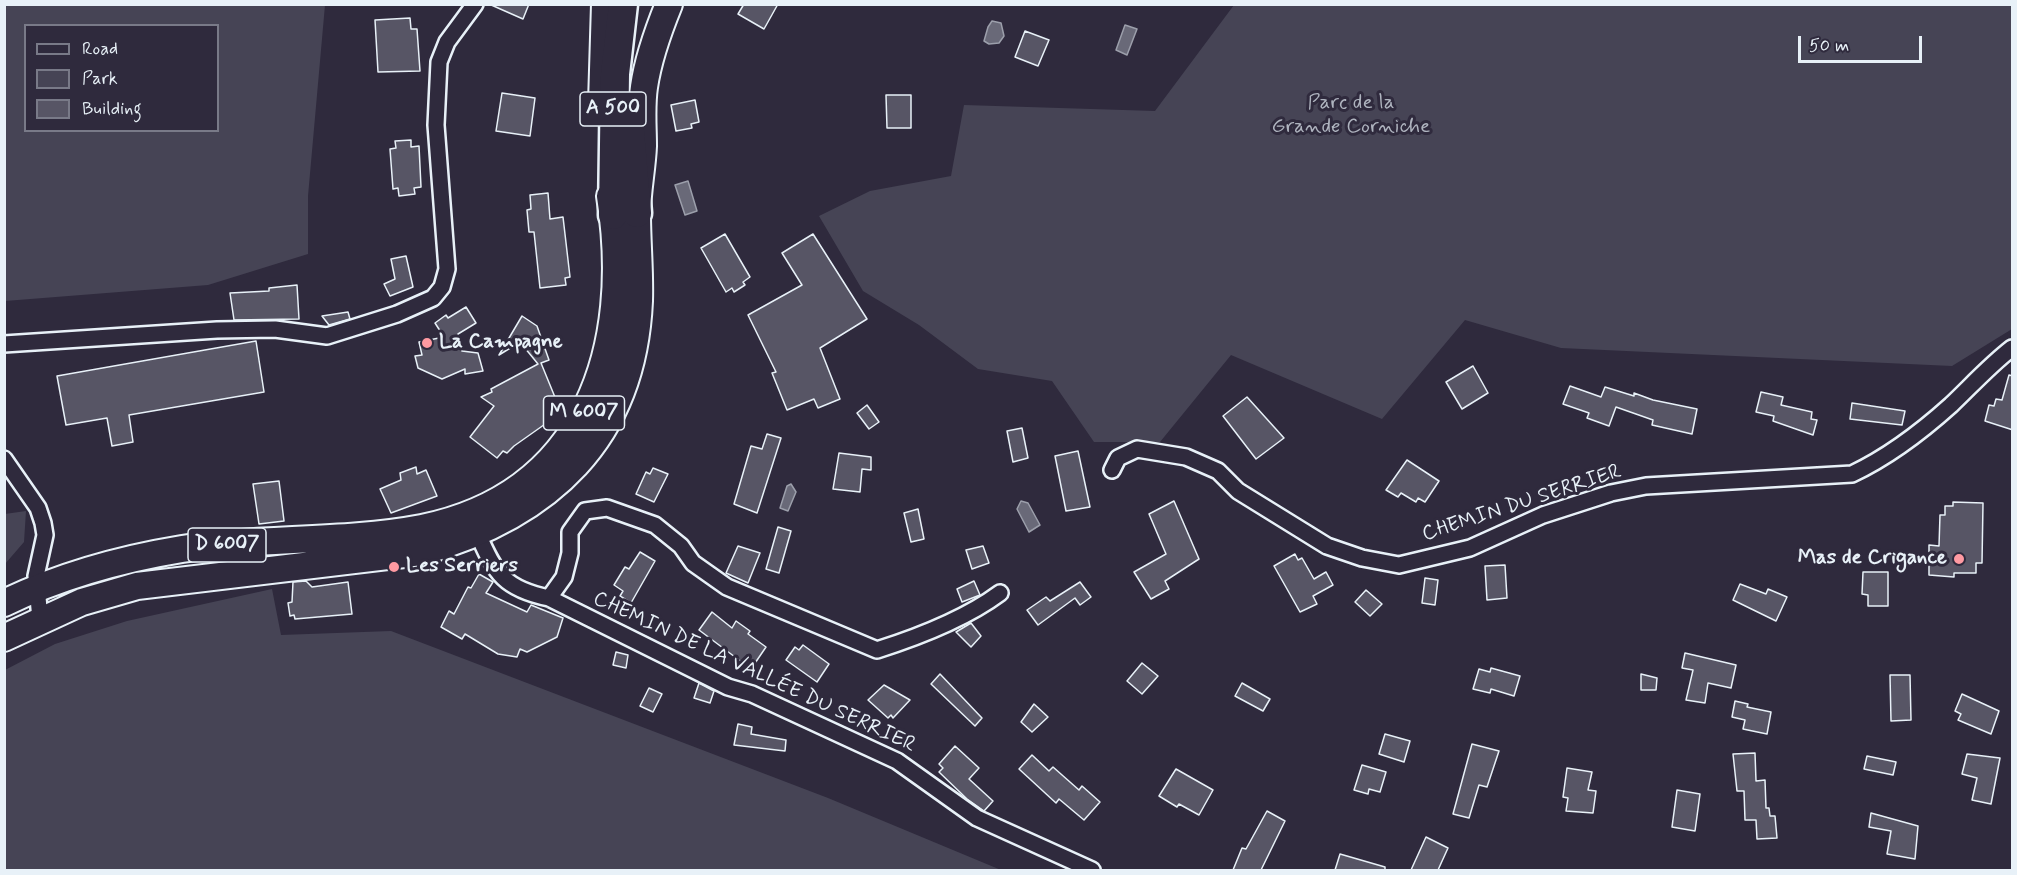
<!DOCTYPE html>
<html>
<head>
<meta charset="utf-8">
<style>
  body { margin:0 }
  #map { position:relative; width:2017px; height:875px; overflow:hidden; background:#2f2a3d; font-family:Mynerve,sans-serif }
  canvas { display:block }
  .frame { position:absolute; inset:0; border:6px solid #e8f1f8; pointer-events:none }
  .legend { position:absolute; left:24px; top:24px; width:195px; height:108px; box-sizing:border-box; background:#2f2a3d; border:2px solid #797a88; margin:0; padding:8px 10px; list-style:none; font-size:18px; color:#e8f1f8 }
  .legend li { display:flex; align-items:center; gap:12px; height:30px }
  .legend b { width:30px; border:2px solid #797a88 }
  .scale { position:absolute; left:1798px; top:36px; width:124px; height:27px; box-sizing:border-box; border:3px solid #e8f1f8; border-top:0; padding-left:8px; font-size:18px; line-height:21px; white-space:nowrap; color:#e8f1f8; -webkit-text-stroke:4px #2f2a3d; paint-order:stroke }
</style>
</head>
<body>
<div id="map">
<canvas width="2017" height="875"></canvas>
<div class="frame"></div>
<ul class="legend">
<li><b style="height:8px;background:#2f2a3d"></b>Road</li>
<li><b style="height:16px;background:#464455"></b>Park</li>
<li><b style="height:16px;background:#575565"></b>Building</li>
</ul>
<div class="scale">50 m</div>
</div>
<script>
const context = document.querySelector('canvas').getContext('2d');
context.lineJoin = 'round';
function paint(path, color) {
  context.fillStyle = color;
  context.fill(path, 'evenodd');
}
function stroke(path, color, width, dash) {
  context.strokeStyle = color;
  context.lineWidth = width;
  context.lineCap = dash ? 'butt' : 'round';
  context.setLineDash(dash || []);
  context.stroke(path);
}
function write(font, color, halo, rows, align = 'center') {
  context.font = font + ' Mynerve,sans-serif';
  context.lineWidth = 6;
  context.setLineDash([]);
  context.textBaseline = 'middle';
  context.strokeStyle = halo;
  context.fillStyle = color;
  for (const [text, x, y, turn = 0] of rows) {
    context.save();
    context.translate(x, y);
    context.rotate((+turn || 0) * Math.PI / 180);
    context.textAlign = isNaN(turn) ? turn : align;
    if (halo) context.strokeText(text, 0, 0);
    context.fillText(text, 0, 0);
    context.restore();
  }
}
paint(new Path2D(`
  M5,4L325,5L308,196V254L208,285L5,301ZM26,26H218V130H26Z
  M1234,5H2012V329L1952,366L1561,348L1465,320L1382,419L1231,355L1160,442H1094L1052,381L978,369L919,325L863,291L819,216L870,191L951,176L964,105L1155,111Z
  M26,511L24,542L5,564V514Z
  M272,589L281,635L391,631L828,798L1001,870H5V670L55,644L127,621Z`), '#464455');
const water = new Path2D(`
  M992,21L1001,23L1004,36L999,43L989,44L984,41L988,27Z
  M1125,25L1137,29L1127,55L1116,50Z
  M688,181L697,211L685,215L675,185Z
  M791,484L796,492L788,511L780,508L787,486Z
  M1021,501L1028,503L1040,525L1029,532L1017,509Z`);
paint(water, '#696978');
stroke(water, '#9c9fab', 1.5);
const building = new Path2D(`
  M489,4H529L523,19Z
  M744,4H778L764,29L738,14Z
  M410,18L411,29H417L420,71L378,72L375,20Z
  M1025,31L1049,40L1038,66L1015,57Z
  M502,93L535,98L530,136L496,131Z
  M886,95H911V128H887Z
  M695,100L699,122L691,124L692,128L676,131L671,105Z
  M411,140V147L419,146L421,187L414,188L415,194L399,196L398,188L393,189L390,149L396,148L395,141Z
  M548,193L550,219L563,217L570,277L565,278L566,285L540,288L534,232H529L527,210L531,209L530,195Z
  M725,234L750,277L743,282L745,285L734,292L732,288L726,292L701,248Z
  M813,234L867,319L820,348L840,399L818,408L814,399L787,410L772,373L776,372L748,315L802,285L782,253Z
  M406,256L413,287L390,296L384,284L395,279L391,259Z
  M297,285L299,319L234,320L230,293L269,291V288Z
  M466,307L476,323L458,334L462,351L478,353L483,371L465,374V369L442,379L418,368L415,356L422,355L419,342L444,337L435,323L446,315L448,318Z
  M348,312L350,319L329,325L322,316Z
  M522,316L537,326L549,360L541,363L559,407L546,416L548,422L514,446L507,453L503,451L497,458L470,437L494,406L481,397L492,392L491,389L538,364L520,342L499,355Z
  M256,341L264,392L129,415L133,442L112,446L107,418L66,425L57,376Z
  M1473,366L1488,393L1462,409L1446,382Z
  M2009,375L2013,376V430L1985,421L1989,405L1994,406L1996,399L2002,400Z
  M1570,386L1601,397L1605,387L1634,396V393L1653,400L1697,409L1692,434L1652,425L1653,420L1616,407L1609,426L1587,418L1589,413L1563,404Z
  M1761,392L1783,397L1781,405L1812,412L1811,419L1817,420L1813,435L1773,421L1774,416L1756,412Z
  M1247,397L1284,438L1256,459L1223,416Z
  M1852,403L1905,411L1902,425L1850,419Z
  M867,405L879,422L869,429L857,413Z
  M1022,428L1028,458L1013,462L1007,431Z
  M767,434L781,438L757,513L734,504L751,446L762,449Z
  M1078,451L1090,507L1066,511L1055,456Z
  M839,453L871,457V470L862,469L860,492L833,489Z
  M1407,460L1439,481L1425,502L1418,498L1416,502L1401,493L1398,497L1386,490Z
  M416,467L417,474L426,470L437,496L391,513L380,489L401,480L400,473Z
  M653,468L668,474L654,502L636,494L646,472L650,474Z
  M279,481L284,521L259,524L253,484Z
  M1174,501L1199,559L1165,581L1169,589L1151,599L1134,572L1166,554L1149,514Z
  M1953,502L1983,503L1982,563H1976V573H1954V577L1929,575V545L1939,546L1940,515H1945V506H1953Z
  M918,509L924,539L911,542L904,513Z
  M778,527L791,531L779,573L766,569Z
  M738,546L760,553L748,583L726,573Z
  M983,546L989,563L972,569L966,550Z
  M640,552L655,561L631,603L620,596L623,591L614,585L625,567L629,569Z
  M1295,554L1298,560L1302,558L1314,579L1326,572L1333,585L1313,596L1317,604L1300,612L1274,566Z
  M1505,565L1507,598L1487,600L1485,566Z
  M1863,572H1888V606H1868V595L1862,594Z
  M479,574L493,582L486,593L527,612L531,605L563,618L557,637L527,652L520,649L517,657L498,654L465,634L462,639L441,627L449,611L454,614L468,587L471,588Z
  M1425,578L1438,580L1435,605L1422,603Z
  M306,581L312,587L348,582L352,614L295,619L294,615L290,616L288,603L292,602L293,582Z
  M974,581L980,595L962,602L957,589Z
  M1080,582L1091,597L1080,605L1075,598L1038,625L1027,610L1046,597L1050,601Z
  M1740,584L1766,594L1768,589L1787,597L1776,621L1733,600Z
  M1366,590L1382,604L1370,616L1355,602Z
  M712,612L732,628L736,621L750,631L748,634L766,647L751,669L699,630Z
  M971,623L981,636L971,647L956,632Z
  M803,645L829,664L817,682L786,660L795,647L799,650Z
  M616,652L628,655L626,668L613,665Z
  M1685,653L1736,665L1731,688L1708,683L1705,703L1686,700L1693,670L1682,668Z
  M1142,663L1158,676L1142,694L1127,681Z
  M1491,668L1520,676L1514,696L1491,689L1490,693L1473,689L1479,669L1490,672Z
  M940,674L982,718L975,726L931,684Z
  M1641,674L1657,678L1656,690H1641Z
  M1890,675H1910L1911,720L1891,721Z
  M699,683L714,691L710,703L694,698Z
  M1242,683L1270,699L1263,711L1235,696Z
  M884,685L910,700L893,718L891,715L888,718L868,700Z
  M649,688L662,694L653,712L640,706Z
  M1962,694L1999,711L1991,734L1958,720L1961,714L1955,711Z
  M1735,701L1748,704L1747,707L1771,712L1767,734L1743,729L1745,720L1732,717Z
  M1034,704L1048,717L1032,732L1021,722Z
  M738,724L752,727L751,734L786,740L785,751L734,745Z
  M1385,734L1410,741L1404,762L1379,754Z
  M1472,744L1499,751L1487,787L1479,785L1469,818L1453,814Z
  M955,746L979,768L969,779L993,801L984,811L967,799L939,772L943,768L939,764Z
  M1755,753L1756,781L1765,780L1766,808H1769L1770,816H1775L1777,838L1757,839L1756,820H1745L1744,791H1737L1733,754Z
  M1967,754L2000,758L1991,804L1972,800L1977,778L1962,774Z
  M1032,755L1049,771L1053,767L1079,790L1082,786L1100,802L1084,820L1059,799L1056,803L1019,769Z
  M1867,756L1896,762L1893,775L1864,769Z
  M1362,765L1386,772L1380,792L1369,789L1368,794L1354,790Z
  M1567,768L1592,772L1588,790L1596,791L1593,813L1566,811L1568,798L1563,797Z
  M1176,769L1213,790L1199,815L1179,804L1177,807L1159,796Z
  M1677,790L1700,794L1695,831L1672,827Z
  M1267,811L1285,821L1261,870H1233L1242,848L1246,849Z
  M1871,813L1918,826L1915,859L1887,854L1891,831L1869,827Z
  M1426,837L1448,848L1438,870H1411Z
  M1340,854L1385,867V870H1335Z`);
paint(building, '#575565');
stroke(building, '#e8f1f8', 1.5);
const minor = new Path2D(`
  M4,344L217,330L275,329L327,336L397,314L433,298L442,287L447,269L436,125L439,62L447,42L475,4
  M4,459L38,508L43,523L45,535L36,576L40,619
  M1112,470L1118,458L1137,449L1186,457L1218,471L1238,491L1327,546L1362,558L1399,565L1470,548L1543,515L1611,493L1646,486L1852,474C1888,457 1921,432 1951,405C1971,386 1990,365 2012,348
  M478,534C495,574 505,589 549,598L728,687L752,694L897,761L977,818L1092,870
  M549,598L564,577L570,553V532L585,511L607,508L655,525L681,546L693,563L727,587L877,650C918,637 965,619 1000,593`);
const primary = new Path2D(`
  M602,103L605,4
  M4,603C60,576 121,559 182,549C261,537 343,543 422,528C588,494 634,346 610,196
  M4,638L82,602L137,586L421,552C549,516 633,439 639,301C640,272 637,243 637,214C637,192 642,169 643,146C643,127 641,107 644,87C648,59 658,31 669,4`);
const motorway = new Path2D(`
  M630,131L637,213
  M613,215L615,74L623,4`);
stroke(minor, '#e8f1f8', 20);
stroke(primary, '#e8f1f8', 30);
stroke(motorway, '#e8f1f8', 33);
stroke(minor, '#2f2a3d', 15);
stroke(primary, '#2f2a3d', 26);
stroke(motorway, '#2f2a3d', 28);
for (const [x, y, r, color] of [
  [427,343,6,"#ff9aa2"],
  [1959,559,6,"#ff9aa2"],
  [394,567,6,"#ff9aa2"]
]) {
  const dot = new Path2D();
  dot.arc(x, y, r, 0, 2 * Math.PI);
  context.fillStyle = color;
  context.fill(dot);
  stroke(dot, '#2f2a3d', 2);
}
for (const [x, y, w] of [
  [613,109,66],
  [584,413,81],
  [227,545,78]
]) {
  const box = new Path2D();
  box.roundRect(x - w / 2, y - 17, w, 34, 4.5);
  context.fillStyle = '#2f2a3d';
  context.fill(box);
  stroke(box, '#e8f1f8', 1.5);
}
write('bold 20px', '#e8f1f8', null, [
  ["A 500",613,109],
  ["M 6007",584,413],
  ["D 6007",227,545]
]);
write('21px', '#afb4bf', '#2f2a3d', [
  ["Parc de la",1351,104],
  ["Grande Corniche",1351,128]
]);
write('bold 21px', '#e8f1f8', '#2f2a3d', [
  ["La Campagne",439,343],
  ["Mas de Crigance",1947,559,"right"],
  ["Les Serriers",406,567]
], 'left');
write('21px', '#e8f1f8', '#2f2a3d', [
  ["CHEMIN DU SERRIER",1522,504,-18],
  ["CHEMIN DE LA VALLÉE DU SERRIER",754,673,25]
]);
</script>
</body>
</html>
